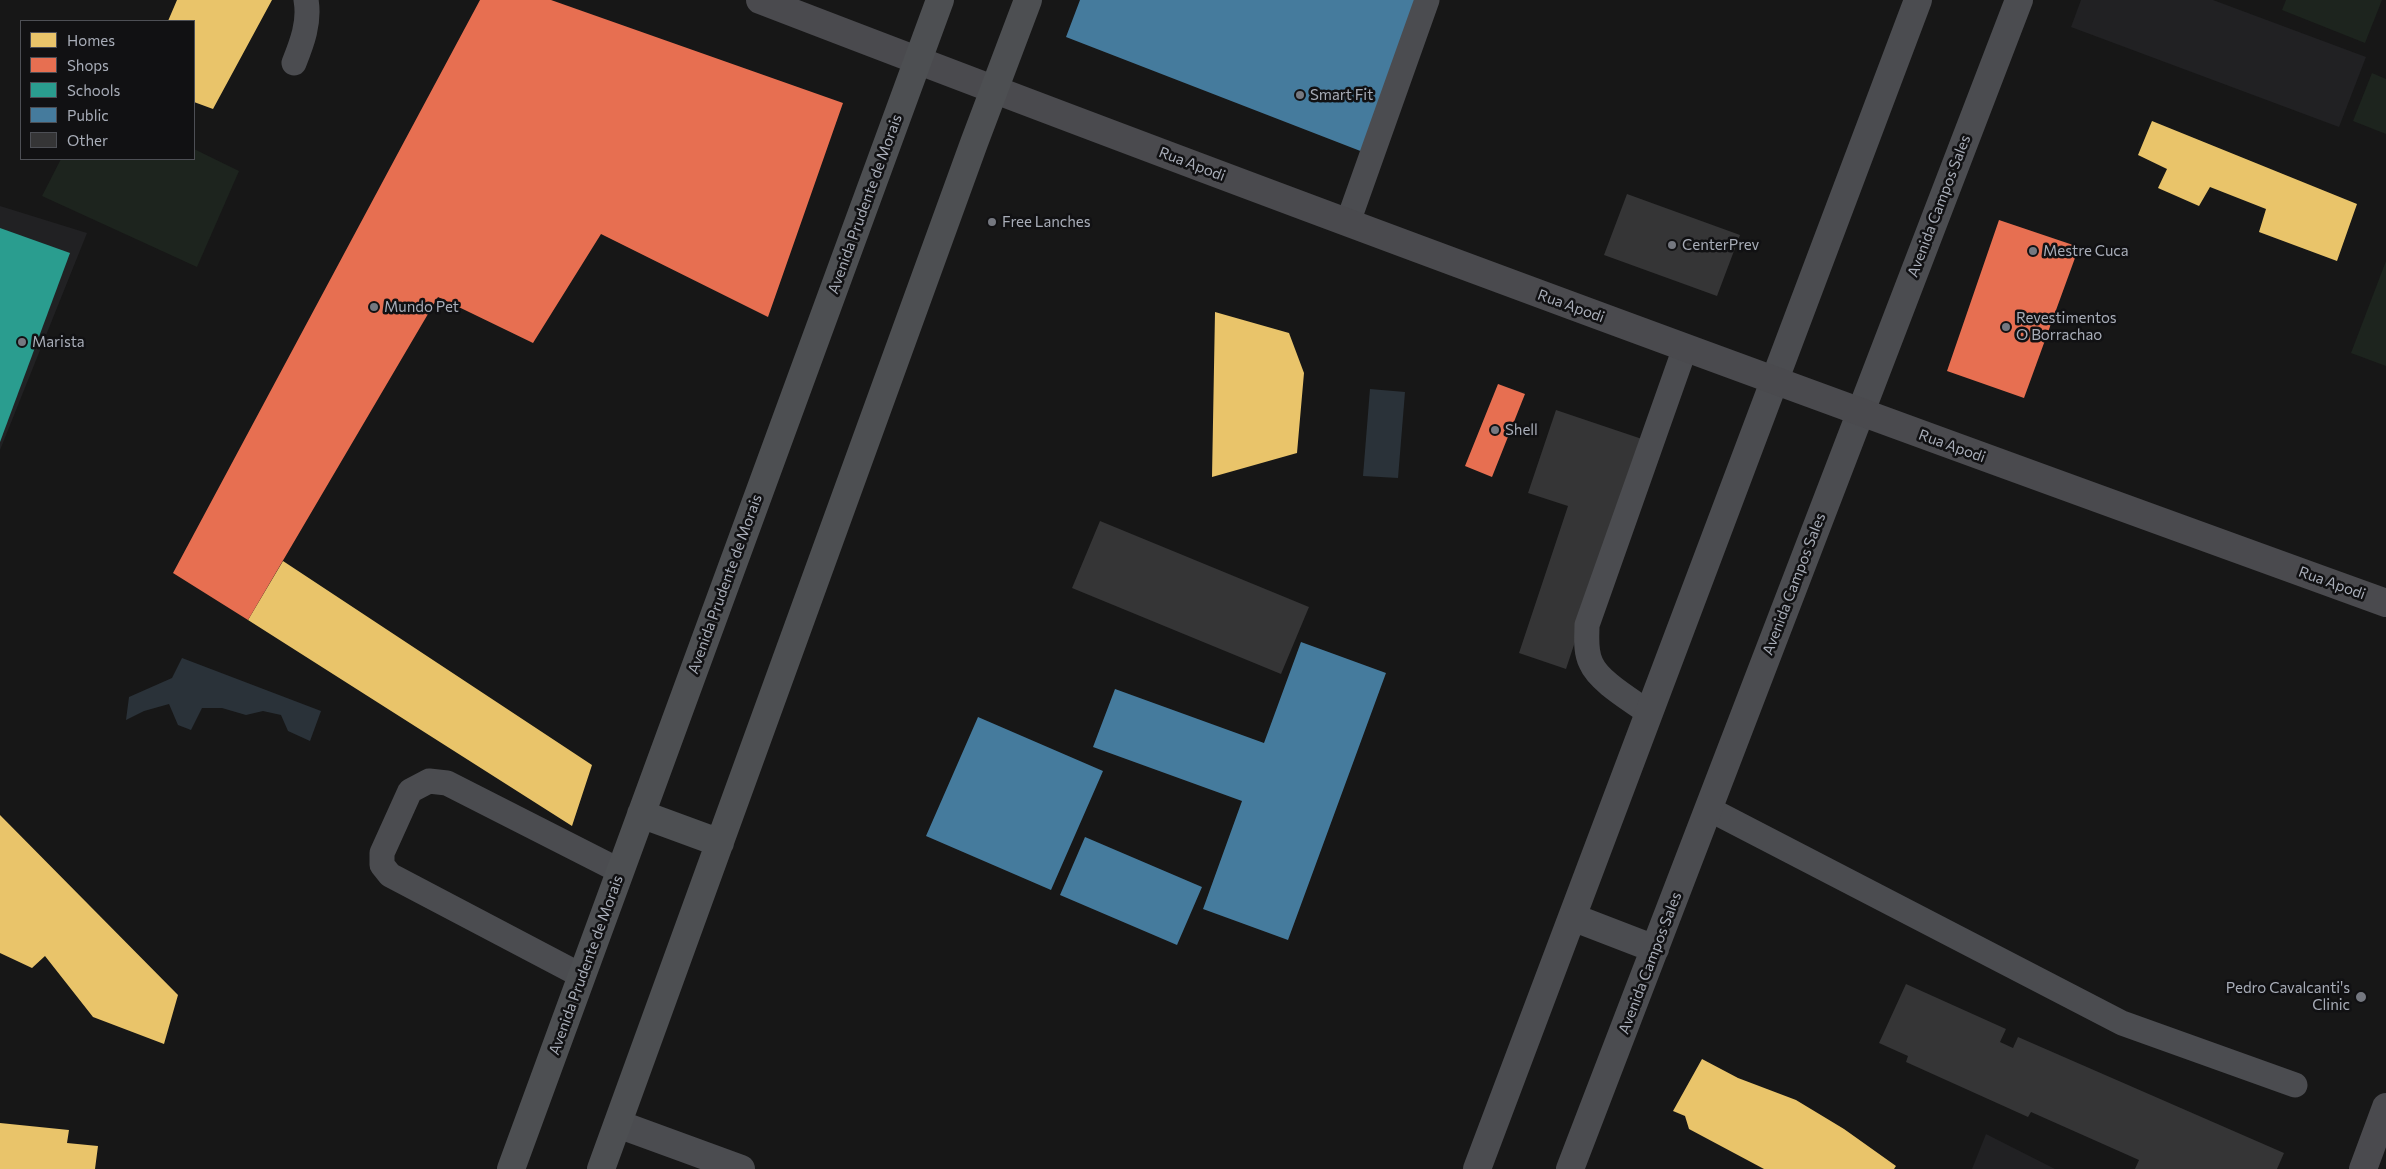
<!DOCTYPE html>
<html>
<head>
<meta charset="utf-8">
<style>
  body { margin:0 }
  #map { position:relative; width:2386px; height:1169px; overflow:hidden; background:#171717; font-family:Commissioner,sans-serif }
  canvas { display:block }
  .legend { position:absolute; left:20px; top:20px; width:175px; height:140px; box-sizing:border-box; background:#111113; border:1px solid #4d4f55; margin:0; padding:6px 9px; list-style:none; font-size:15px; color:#a8adb8 }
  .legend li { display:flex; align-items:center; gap:10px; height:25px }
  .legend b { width:25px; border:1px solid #4d4f55 }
</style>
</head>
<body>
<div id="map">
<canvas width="2386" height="1169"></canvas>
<ul class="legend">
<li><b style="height:14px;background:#e9c46a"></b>Homes</li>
<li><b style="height:14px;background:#e76f51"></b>Shops</li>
<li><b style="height:14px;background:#2a9d8f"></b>Schools</li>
<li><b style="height:14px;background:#457b9d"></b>Public</li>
<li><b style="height:14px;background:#353536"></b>Other</li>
</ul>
</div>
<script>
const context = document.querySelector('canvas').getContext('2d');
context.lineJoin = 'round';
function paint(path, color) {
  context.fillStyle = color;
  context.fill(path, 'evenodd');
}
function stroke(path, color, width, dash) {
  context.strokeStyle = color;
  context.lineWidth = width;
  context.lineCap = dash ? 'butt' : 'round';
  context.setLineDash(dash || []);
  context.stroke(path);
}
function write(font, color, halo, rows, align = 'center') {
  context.font = font + ' Commissioner,sans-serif';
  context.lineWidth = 5;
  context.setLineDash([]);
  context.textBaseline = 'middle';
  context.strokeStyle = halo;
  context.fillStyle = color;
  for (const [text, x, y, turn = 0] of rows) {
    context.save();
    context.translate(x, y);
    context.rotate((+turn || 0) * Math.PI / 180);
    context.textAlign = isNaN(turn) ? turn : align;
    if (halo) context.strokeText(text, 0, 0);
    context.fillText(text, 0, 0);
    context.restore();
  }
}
paint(new Path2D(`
  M2081,0H2213L2366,57L2339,127L2071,27Z
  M0,206L87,233L0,450Z
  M1986,1134L2055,1169H1972Z`), '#212123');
paint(new Path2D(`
  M2286,0H2382L2365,43L2282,10Z
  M2372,73L2386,79V134L2353,121Z
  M194,149L239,171L197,267L42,196L61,159H194Z
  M2386,261V366L2351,353Z`), '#1d241e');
paint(new Path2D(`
  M1370,389L1405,392L1398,478L1363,476Z
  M182,658L321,711L310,741L288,731L281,715L263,711L246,715L222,708H202L191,730L178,725L169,704L144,711L126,720L129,697L172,678Z`), '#2a3239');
paint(new Path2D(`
  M177,0H272L213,109L194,102V21H168Z
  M2152,121L2357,204L2337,261L2259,232L2266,209L2210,187L2199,206L2158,188L2167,169L2138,155Z
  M1215,312L1289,333L1304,373L1297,453L1212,477Z
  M283,561L592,765L572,826L248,620Z
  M0,815L178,995L164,1044L93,1017L45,956L32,968L0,953Z
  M1702,1059L1738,1078L1796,1100L1844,1129L1896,1166L1894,1169H1764L1689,1129L1685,1116L1673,1111Z
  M0,1123L69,1130L67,1143L98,1146L95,1169H0Z`), '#e9c46a');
paint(new Path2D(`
  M480,0H551L843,103L768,317L601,234L533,343L438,297L248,620L173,573Z
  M1999,220L2079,247L2024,398L1947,371Z
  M1498,384L1525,394L1492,477L1465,466Z`), '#e76f51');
paint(new Path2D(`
  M0,228L70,253L0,442Z`), '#2a9d8f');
paint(new Path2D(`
  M1080,0H1423L1363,152L1066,37Z
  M1301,642L1386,673L1288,940L1203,909L1242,801L1093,747L1115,689L1264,743Z
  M978,717L1103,771L1051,890L926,836Z
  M1085,837L1202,887L1177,945L1060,895Z`), '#457b9d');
paint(new Path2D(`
  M1627,194L1740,235L1717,296L1604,255Z
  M1556,410L1642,439L1566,669L1519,653L1568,506L1528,493Z
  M1100,521L1309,607L1281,674L1072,588Z
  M1906,984L2006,1029L2000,1042L2013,1048L2018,1037L2284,1153L2277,1169H2135L2139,1160L2031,1112L2028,1117L1906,1062L1908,1056L1879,1043Z`), '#353536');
stroke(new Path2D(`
  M294,63C302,43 310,22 306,0
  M1348,222L1427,0
  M1649,713C1633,701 1599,682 1591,663C1585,651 1587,637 1587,625L1685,348
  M1709,809L2122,1023L2295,1085
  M582,976L390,875L382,865V853L410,791L429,781L447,783L620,871`), '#4b4c50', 25);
stroke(new Path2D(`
  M618,1124L741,1169`), '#4b4c50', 28);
stroke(new Path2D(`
  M1572,917L1655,949
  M1477,1169L1918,0
  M1570,1169L2019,0`), '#4b4c50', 28);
stroke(new Path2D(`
  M760,0C1300,208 1842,406 2386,603
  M2363,1169L2386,1107`), '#4a4a4e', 28);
stroke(new Path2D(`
  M641,814L720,843
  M511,1169L940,0
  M601,1169L974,143L1028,0`), '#4d4f52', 28);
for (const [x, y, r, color] of [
  [1300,95,5,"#757880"],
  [992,222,5,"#757880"],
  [1672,245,5,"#757880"],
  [2033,251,5,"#757880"],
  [374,307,5,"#757880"],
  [2006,327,5,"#757880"],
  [22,342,5,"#757880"],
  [1495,430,5,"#757880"],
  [2361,997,6,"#757880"]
]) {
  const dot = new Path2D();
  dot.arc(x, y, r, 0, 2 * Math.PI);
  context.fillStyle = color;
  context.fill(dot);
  stroke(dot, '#111113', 2);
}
write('15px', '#a8adb8', '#111113', [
  ["Smart Fit",1310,95],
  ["Free Lanches",1002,222],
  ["CenterPrev",1682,245],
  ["Mestre Cuca",2043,251],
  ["Mundo Pet",384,307],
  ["Revestimentos",2016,318],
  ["O Borrachao",2016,335],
  ["Marista",32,342],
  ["Shell",1505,430],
  ["Pedro Cavalcanti's",2350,988,"right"],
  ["Clinic",2350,1005,"right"]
], 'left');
write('15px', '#a8adb8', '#111113', [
  ["Rua Apodi",1192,164,21],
  ["Avenida Prudente de Morais",865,204,-70],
  ["Avenida Campos Sales",1939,206,-69],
  ["Rua Apodi",1571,306,20],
  ["Rua Apodi",1952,446,20],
  ["Rua Apodi",2332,583,20],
  ["Avenida Prudente de Morais",725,584,-70],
  ["Avenida Campos Sales",1794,584,-69],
  ["Avenida Campos Sales",1650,963,-69],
  ["Avenida Prudente de Morais",586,965,-70]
]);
</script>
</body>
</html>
